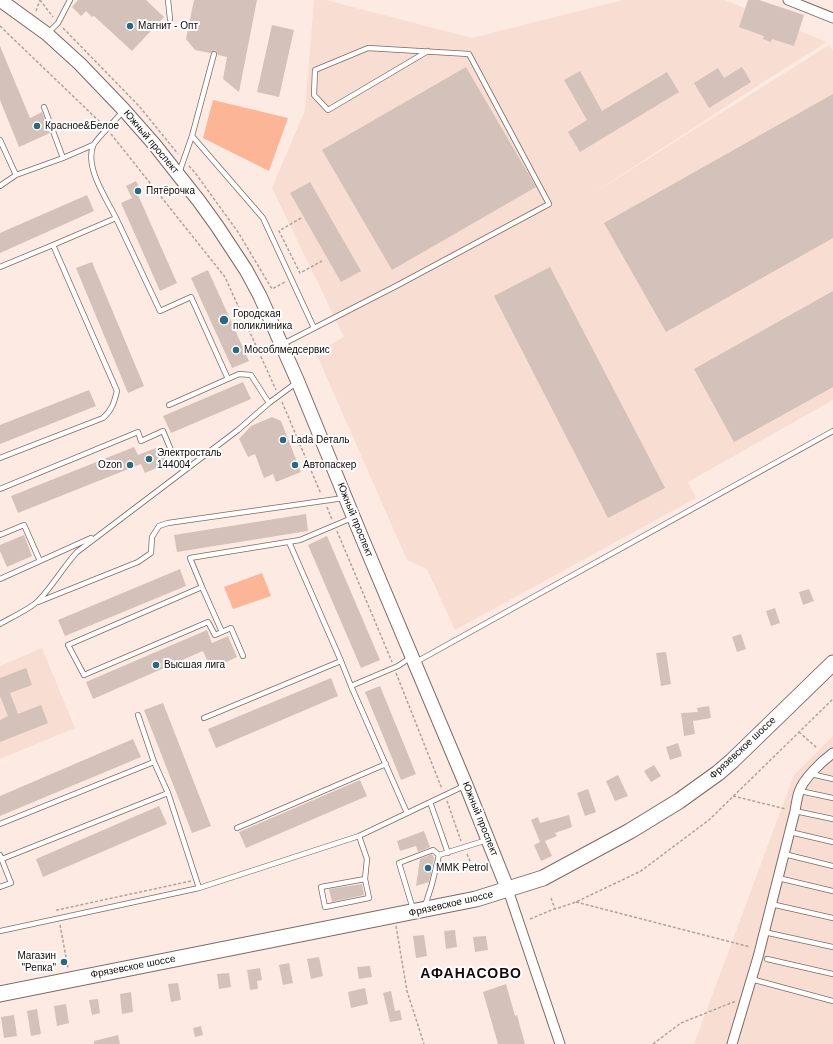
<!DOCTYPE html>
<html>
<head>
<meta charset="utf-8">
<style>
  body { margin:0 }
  canvas { display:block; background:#fdebe3 }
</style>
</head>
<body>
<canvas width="833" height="1044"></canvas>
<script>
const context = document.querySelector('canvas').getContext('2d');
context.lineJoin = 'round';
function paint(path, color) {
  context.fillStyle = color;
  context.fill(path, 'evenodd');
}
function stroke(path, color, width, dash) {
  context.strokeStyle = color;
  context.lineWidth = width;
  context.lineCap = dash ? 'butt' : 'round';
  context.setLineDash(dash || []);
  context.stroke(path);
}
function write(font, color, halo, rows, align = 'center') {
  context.font = font + ' Helvetica,sans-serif';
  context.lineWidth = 4;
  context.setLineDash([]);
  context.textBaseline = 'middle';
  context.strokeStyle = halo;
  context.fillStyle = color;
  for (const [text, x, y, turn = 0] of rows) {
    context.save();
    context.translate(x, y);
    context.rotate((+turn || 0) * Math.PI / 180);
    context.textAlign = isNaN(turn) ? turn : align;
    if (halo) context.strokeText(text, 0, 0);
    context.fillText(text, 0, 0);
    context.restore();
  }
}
paint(new Path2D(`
  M314,0H326L472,38L623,0H725L827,42L765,81L589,196L829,45L833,51V400L688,482L696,498L455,630L427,569L407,560L316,353L344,337L272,188L305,110Z
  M42,648L75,728L0,759V666Z
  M833,736V1044H694L794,775Z`), '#f8ddd2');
paint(new Path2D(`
  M213,100L288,118L269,171L203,138Z
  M262,573L271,596L233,609L224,587Z`), '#fcb597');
paint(new Path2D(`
  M78,0H146L164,17L132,51L94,16L92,17L86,11L81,16L72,7Z
  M194,0H257L239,92L223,79L227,57L218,55L217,52L215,50L210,53L195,50L186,39Z
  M748,0H759L804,15L794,46L772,39L771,42L763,39L764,36L739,27Z
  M272,25L294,30L279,97L257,92Z
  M0,46L30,118L42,112L50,133L19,147L0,100Z
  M466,67L536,187L392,270L322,150Z
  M742,67L751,82L709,108L694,83L718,68L724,78Z
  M580,71L602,111L667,72L679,92L580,152L568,132L587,120L564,80Z
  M833,94V238L666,332L604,223Z
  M136,181L142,193L138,195L177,283L160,291L121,203L132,198L126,186Z
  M310,182L361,271L341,282L290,193Z
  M87,195L94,211L0,253V233Z
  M92,262L144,386L128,393L76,268Z
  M550,267L665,488L608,518L494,296Z
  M208,270L249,361L232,368L191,278Z
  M833,291V387L734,442L694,369Z
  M243,382L251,399L171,433L163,416Z
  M89,390L96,406L0,444V425Z
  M272,417L281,421L301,472L276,482L273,474L264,478L255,454L248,457L239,439L251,426Z
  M161,446L168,463L145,473L141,464L18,513L11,496L134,447L138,455Z
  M306,514L308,531L177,552L174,535Z
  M24,535L32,556L7,567L0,551V545Z
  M327,536L380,660L361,668L308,545Z
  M180,569L186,586L65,636L58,620Z
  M809,589L814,601L803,605L799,592Z
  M775,608L780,623L771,626L766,611Z
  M207,630L212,643L228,636L237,657L211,669L203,651L93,699L86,682Z
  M741,634L746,649L737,652L732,637Z
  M666,652L671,684L661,686L656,653Z
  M26,668L32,685L10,693L18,714L41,705L48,723L0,742V720L8,716L0,696V678Z
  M331,678L338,696L216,748L208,729Z
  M380,686L416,774L401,780L365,692Z
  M163,703L211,826L192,833L144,710Z
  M709,706L711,718L693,721L695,734L684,736L681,713L698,712L697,708Z
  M133,739L141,757L0,816V796Z
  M678,743L682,756L670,760L666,747Z
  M654,765L661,776L651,782L644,771Z
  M618,775L628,796L615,801L606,781Z
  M360,780L367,796L246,848L239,832Z
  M588,789L596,812L585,816L577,793Z
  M159,806L167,824L43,877L36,859Z
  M569,815L572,827L555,833L557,836L545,841L552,856L541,861L534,845L540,842L531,820L538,817L540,823Z
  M424,831L430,847L418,852L416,846L400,851L397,841Z
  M432,854L434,858L429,882L416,886L420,859Z
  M362,884L364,895L332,902L329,889Z
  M455,930L457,947L446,949L444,931Z
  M424,935L427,956L416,958L413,936Z
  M486,936L488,950L475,952L473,937Z
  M319,957L323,976L311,979L307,959Z
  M289,963L293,983L283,985L279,965Z
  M370,966L372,977L359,979L357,967Z
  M260,968L262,980L257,981L258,989L250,990L247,970Z
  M229,973L231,987L219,989L217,974Z
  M178,983L181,1000L171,1002L168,984Z
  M506,984L515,1016L517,1015L525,1044H498L483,992Z
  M365,988L368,1004L351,1008L348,992Z
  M391,991L395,1011L400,1010L402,1020L390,1022L383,993Z
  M131,992L133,1012L122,1014L120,994Z
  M98,999L100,1013L92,1015L89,1000Z
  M66,1004L69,1023L57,1026L54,1006Z
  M37,1009L41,1034L31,1036L27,1011Z
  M14,1015L17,1036L4,1038L1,1017Z
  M201,1026L203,1035L195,1037L193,1028Z
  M118,1035L120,1044H94V1041Z`), '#d3c1ba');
const service = new Path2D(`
  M168,0L170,19
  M48,33L58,23L70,0
  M44,107L63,158L93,145
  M192,136L263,218L314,328
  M0,140L16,175L63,158
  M179,173L192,136L214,54
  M0,186L16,175
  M116,218L160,311L191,297L228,379
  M53,245L116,218C106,198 85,168 93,146C94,141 118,118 123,111
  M0,267L53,245L117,391C114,403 112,410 103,418L0,458
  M283,344L398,285L549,204L469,54L368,48L315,70L314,95L328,110L428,51
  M169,405L239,374L251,375L269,403
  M0,489L138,432L141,441L163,431L176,462L188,467
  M0,534V535L24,525L40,561
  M289,542L341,661
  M0,579L91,538
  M202,587L222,632
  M38,602L138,562L151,553L152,537L159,526L168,523L344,498
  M0,624C10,618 30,609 38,601C53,586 63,567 77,552L238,430L269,403L296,383
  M243,656L231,628L215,635L208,622L84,675L68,645L202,587L190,558L300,540L352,518
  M416,662L833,431
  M351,686L407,813
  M138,715L154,762L168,793L199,888
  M204,718L341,661L351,686L398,666L410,658
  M811,774L833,779
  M800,791L833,798
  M430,802L448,853
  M795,811L833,819
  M0,824L154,762
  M237,828L386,764
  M790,832L833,842
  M359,836L367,859L365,879L369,898L325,907L321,887L365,879
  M784,854L833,866
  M0,855L11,883L0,887
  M2,859L168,793
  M778,878L833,891
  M771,904L833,918
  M425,906L432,884L439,855L487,840
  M413,909L399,863L433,850L439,855
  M0,931L199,888L359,836L464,786
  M764,932L833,947
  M767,959L833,974
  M751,979L833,1001`);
const minor = new Path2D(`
  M788,0L833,18
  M508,890L560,1044
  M732,1044L758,957L795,811C796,805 797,798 799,792C803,779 822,761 833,753`);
const secondary = new Path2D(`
  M0,0L47,34L80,64L124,110L154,144L199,201L217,226L246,270L260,296L298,382L362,538L466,785L508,890`);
const trunk = new Path2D(`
  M0,994L476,899L543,878L630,831L679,801L718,773L732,761L833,663`);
stroke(service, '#7b6b65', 6);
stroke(minor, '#7b6b65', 11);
stroke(secondary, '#7b6b65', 15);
stroke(trunk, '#7b6b65', 17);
stroke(new Path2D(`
  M40,0L53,17
  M36,11L40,0
  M0,26L102,124
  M63,28L139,106L178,154
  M111,134L225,277L276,390
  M189,166L196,174L238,232L272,289L285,282
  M301,218L279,231L300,273L322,261
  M282,402L321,494
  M327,507L332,520
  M337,531L392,662
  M396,673L442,789
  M799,732L817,748
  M733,796L786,809
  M447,801L461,841
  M467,854L473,868L486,863
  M551,898L555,909L576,902L641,871L709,820L833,699
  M576,902L750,947
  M57,911V910L191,881
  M530,919L554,909
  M60,925L68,968
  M396,926L407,991L424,1044
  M653,1044L681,1023L736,1001`), '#afa19b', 1.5, [3, 2]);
stroke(service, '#fff', 4.5);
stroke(minor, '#fff', 9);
stroke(secondary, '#fff', 13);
stroke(trunk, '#fff', 15);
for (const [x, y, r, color] of [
  [130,26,4,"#2d6880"],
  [37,126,4,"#2d6880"],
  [138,191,4,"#2d6880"],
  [224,320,5,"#2d6880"],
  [236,350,4,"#2d6880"],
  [283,440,4,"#2d6880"],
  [149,459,4,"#2d6880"],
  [130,465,4,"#2d6880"],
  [295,465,4,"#2d6880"],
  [156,665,4,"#2d6880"],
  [428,868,4,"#2d6880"],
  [64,962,4,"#2d6880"]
]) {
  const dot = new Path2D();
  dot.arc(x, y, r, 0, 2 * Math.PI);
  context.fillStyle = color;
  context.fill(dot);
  stroke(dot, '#fff', 1.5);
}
write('10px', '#100a08', '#fff', [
  ["Магнит - Опт",138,26],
  ["Красное&Белое",45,126],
  ["Пятёрочка",146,191],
  ["Городская",233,314],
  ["поликлиника",233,326],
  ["Мособлмедсервис",244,350],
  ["Lada Dеталь",291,440],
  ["Электросталь",157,453],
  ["144004",157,465],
  ["Ozon",122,465,"right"],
  ["Автопаскер",303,465],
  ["Высшая лига",164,665],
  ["MMK Petrol",436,868],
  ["Магазин",56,956,"right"],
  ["\"Репка\"",56,968,"right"]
], 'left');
write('10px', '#100a08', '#fff', [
  ["Южный проспект",151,142,50],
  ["Южный проспект",355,520,68],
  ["Фрязевское шоссе",743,748,-43],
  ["Южный проспект",480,819,68],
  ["Фрязевское шоссе",451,904,-13],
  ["Фрязевское шоссе",133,967,-11]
]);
context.letterSpacing = '1px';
write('bold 14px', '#100a08', '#fff', [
  ["АФАНАСОВО",471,974]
]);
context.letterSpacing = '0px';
</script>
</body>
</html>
